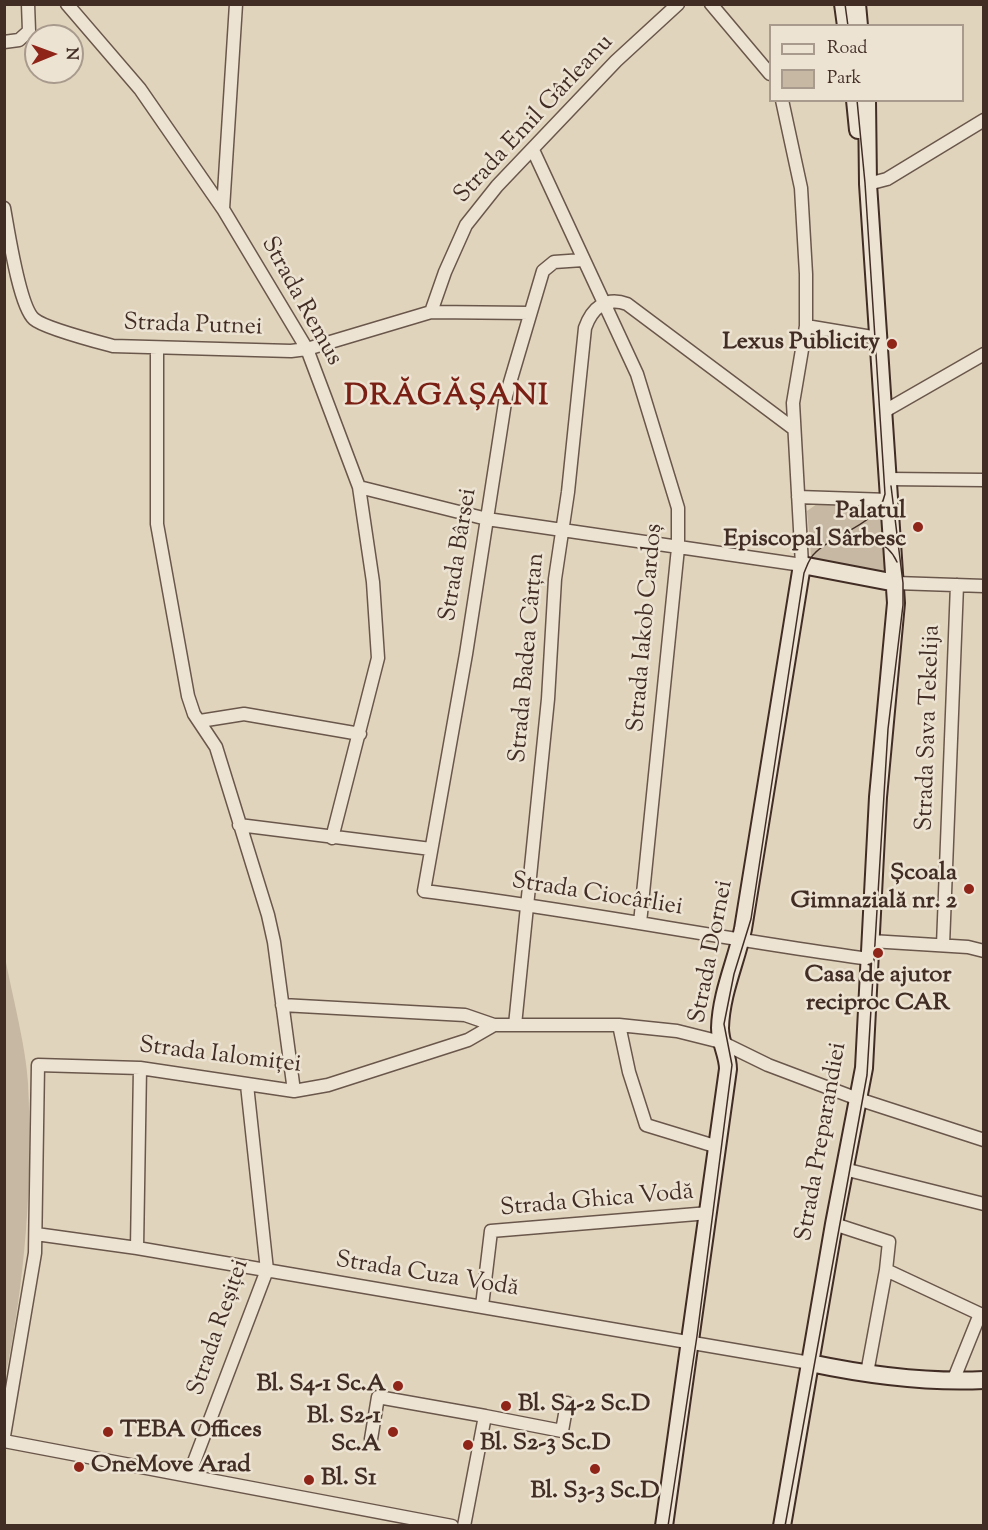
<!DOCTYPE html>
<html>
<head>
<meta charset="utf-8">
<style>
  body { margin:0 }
  #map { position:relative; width:988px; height:1530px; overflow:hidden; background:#e1d4bc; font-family:"Sorts Mill Goudy",serif }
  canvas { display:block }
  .frame { position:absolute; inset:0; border:6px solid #422d25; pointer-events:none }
  .legend { position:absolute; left:769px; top:24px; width:195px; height:78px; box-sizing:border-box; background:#ece3d3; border:2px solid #a89a8d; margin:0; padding:8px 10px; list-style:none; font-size:18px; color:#422d25 }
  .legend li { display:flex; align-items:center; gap:12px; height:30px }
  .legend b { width:30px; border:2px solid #a89a8d }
  .north { position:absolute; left:24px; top:24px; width:60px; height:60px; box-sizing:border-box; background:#ece3d3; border:2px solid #a89a8d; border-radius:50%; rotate:89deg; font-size:16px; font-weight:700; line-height:24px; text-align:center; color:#422d25 }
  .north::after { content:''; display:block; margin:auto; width:21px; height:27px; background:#8f2418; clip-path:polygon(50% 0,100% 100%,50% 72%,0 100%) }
</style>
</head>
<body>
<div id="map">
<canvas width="988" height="1530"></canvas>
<div class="frame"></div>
<ul class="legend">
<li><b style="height:8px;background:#ece3d3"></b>Road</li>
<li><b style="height:16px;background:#c6b8a2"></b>Park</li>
</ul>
<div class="north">N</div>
</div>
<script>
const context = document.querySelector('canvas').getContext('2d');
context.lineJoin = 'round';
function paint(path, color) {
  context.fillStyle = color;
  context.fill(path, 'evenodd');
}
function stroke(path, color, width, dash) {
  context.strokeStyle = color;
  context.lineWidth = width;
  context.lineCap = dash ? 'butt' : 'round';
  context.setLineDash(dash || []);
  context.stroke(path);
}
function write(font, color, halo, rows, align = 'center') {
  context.font = font + ' "Sorts Mill Goudy",serif';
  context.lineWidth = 5;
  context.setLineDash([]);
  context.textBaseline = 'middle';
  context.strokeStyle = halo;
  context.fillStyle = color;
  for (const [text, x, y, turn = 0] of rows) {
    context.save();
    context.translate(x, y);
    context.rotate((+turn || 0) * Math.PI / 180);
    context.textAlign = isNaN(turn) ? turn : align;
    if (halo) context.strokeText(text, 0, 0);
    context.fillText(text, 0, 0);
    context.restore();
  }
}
paint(new Path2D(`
  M873,503L882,507L889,565L880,572L817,562L811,555L807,511L817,504Z
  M5,957C12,995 26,1046 28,1083C33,1182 25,1282 5,1379Z`), '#c6b8a2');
const street = new Path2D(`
  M67,4L140,89L223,209L307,349L359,487L373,582L378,658L332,838
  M711,4L770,74
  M4,42L19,40L29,31L28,4
  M533,150L637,374L678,508V548L640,923
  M868,184L887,179L984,120
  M4,208C8,229 19,306 34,319C44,328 98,342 113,346L291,351L307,349L431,312L530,313
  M223,209L236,4
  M583,260L554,262L543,271L506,396L466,654L424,891C573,909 721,939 870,959
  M431,312L445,272L466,225L497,186L616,61L678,4
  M806,326L878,338
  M157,348V524L188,696L194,714L216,747L268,915L274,942L294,1091
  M883,412L984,354
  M888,479L984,480
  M359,487L487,519L802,565L793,403L806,326V274L801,188L782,100
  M798,497L889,500
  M896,583L984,586
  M200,721L244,714L360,734
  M239,825L431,849
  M871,941L968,947L984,951
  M943,945L957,585
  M282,1005L465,1015L494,1025H619L677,1031L721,1042L768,1065L858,1099L984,1140
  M515,1025L548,699L555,579L568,492L585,328C592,308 606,296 627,304L794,429
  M619,1025L629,1072L646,1125L718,1147
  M844,1169L984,1204
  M834,1224L889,1242L886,1270
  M36,1234L137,1248L810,1363
  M137,1248L140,1068
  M482,1306L491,1231L709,1213
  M867,1373L886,1270L980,1314
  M953,1381L980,1314L984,1316
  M485,1416L562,1431L567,1403
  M4,1436L35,1253L38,1065L140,1068L294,1091L328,1085L468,1040L494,1025
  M371,1439L378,1397L485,1416L464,1526
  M4,1441L452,1526
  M189,1475L267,1270L247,1085`);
const secondary = new Path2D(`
  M843,4L846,26
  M857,4L859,26
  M855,100L858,130
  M810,1363C867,1375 925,1383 984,1380
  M664,1526L728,1069C728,1055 720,1043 720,1028C721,993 736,962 743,929L802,565L896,583
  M782,1526L834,1224L864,1068L878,797L896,603L868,184L867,100`);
stroke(street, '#6a574b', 15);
stroke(secondary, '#422d25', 20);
stroke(street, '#ece3d3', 12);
stroke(secondary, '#ece3d3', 16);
stroke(new Path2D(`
  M845,4L848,26
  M839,539C863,535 887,539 897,562
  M668,1526L697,1336L732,1065L724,1024L734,974L751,919L804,573C807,566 809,558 815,553C834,533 879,525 885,494L865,183L857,100
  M785,1526L867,1075L888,729L903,605V583L891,486`), '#422d25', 1.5);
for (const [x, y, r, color] of [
  [892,344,6,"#8f2418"],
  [918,527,6,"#8f2418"],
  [969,889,6,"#8f2418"],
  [878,953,6,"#8f2418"],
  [398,1386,6,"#8f2418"],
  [506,1406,6,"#8f2418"],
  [108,1432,6,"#8f2418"],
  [393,1432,6,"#8f2418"],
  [468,1445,6,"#8f2418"],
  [79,1467,6,"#8f2418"],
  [595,1469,6,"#8f2418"],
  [309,1480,6,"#8f2418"]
]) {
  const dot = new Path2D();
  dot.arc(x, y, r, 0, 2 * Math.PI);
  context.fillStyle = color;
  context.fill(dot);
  stroke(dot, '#ece3d3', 2);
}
write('24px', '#422d25', '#ece3d3', [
  ["Strada Emil Gârleanu",535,120,-47],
  ["Strada Remus",300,302,61],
  ["Strada Putnei",193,327,2],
  ["Strada Bârsei",460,555,-81],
  ["Strada Iakob Cardoș",647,628,-85],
  ["Strada Badea Cârțan",529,658,-85],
  ["Strada Sava Tekelija",930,728,-88],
  ["Strada Ciocârliei",597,896,9],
  ["Strada Dornei",713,952,-79],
  ["Strada Ialomiței",220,1057,7],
  ["Strada Preparandiei",823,1142,-80],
  ["Strada Ghica Vodă",597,1202,-5],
  ["Strada Cuza Vodă",427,1276,9],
  ["Strada Reșiței",220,1328,-71]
]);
write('bold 24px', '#422d25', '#ece3d3', [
  ["Lexus Publicity",880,344],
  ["Palatul",906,513],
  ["Episcopal Sârbesc",906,541],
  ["Școala",957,875],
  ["Gimnazială nr. 2",957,903],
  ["Casa de ajutor",878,977,"center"],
  ["reciproc CAR",878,1005,"center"],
  ["Bl. S4-1 Sc.A",386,1386],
  ["Bl. S4-2 Sc.D",518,1406,"left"],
  ["Bl. S2-1",381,1418],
  ["Sc.A",381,1446],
  ["TEBA Offices",120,1432,"left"],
  ["Bl. S2-3 Sc.D",480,1445,"left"],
  ["OneMove Arad",91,1467,"left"],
  ["Bl. S1",321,1480,"left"],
  ["Bl. S3-3 Sc.D",595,1493,"center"]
], 'right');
context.letterSpacing = '1.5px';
write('bold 30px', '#7a1f14', '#ece3d3', [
  ["DRĂGĂȘANI",447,399]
]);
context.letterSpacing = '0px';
</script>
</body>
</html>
